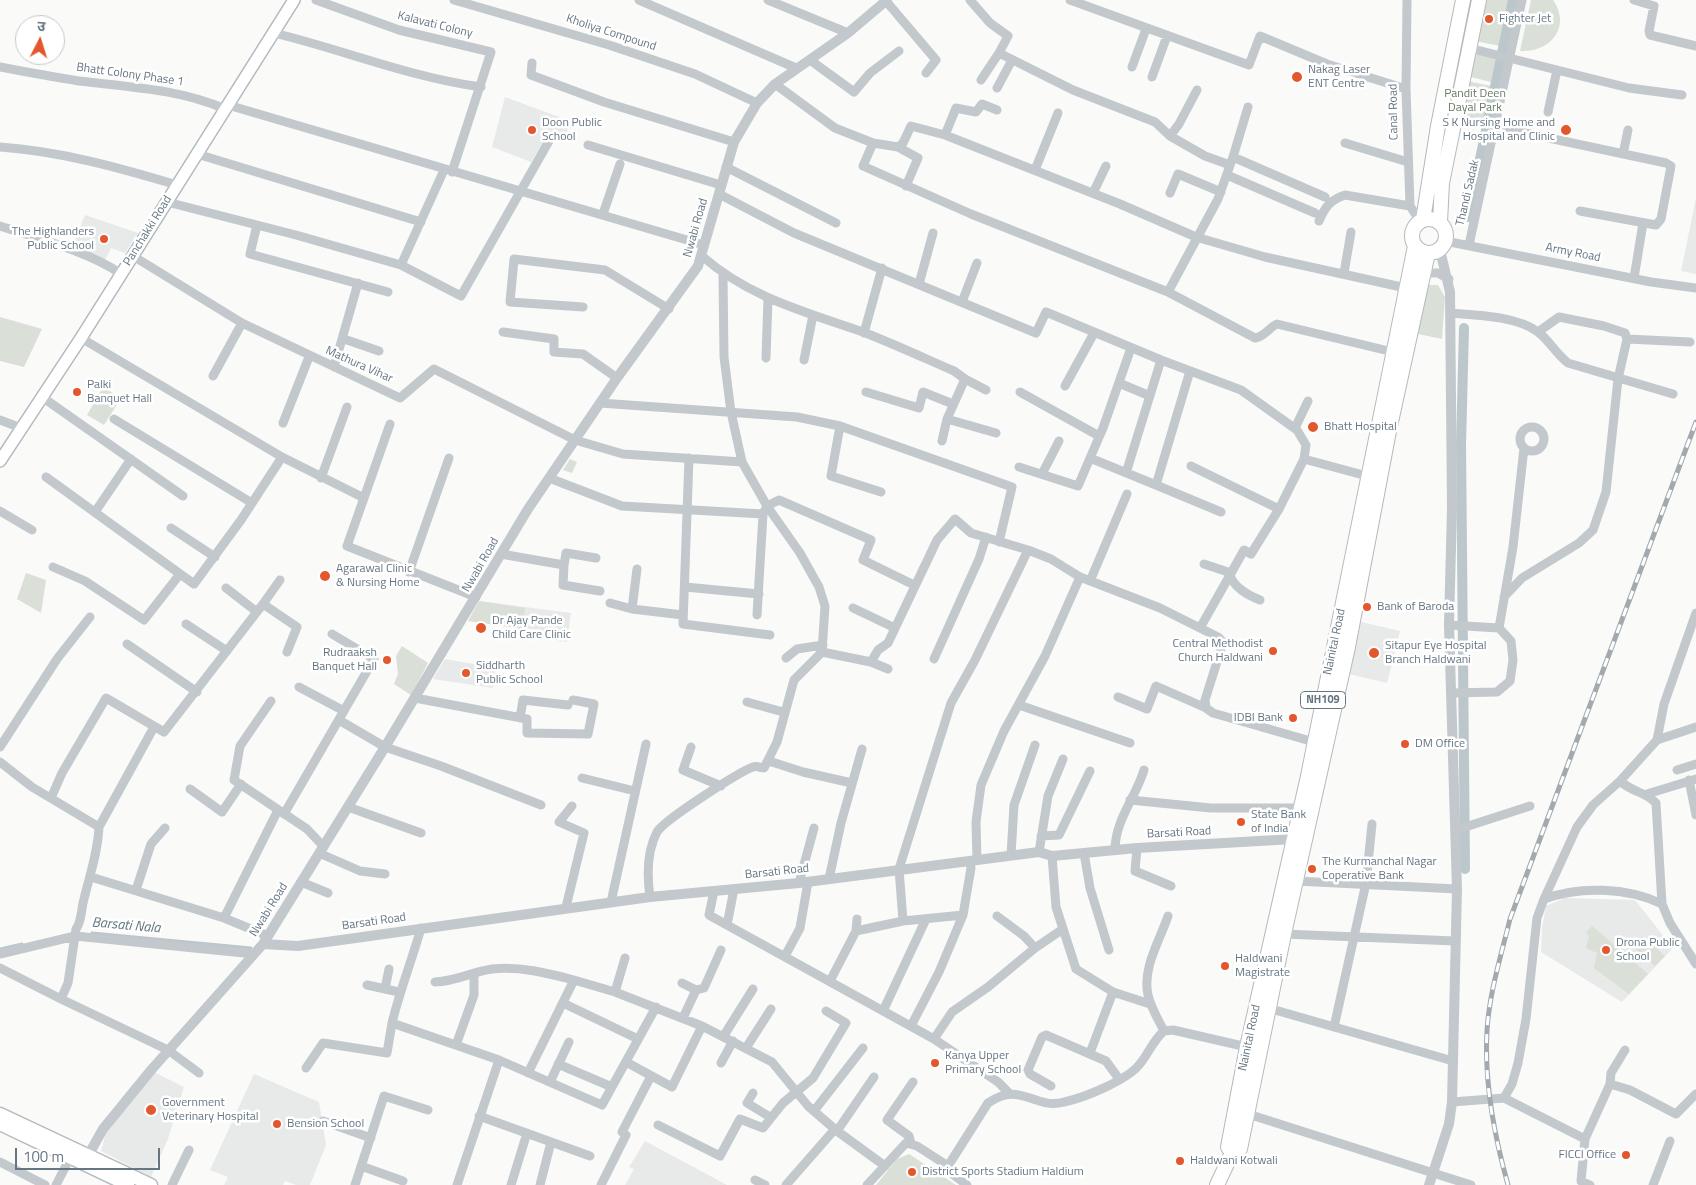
<!DOCTYPE html>
<html>
<head>
<meta charset="utf-8">
<style>
  body { margin:0 }
  #map { position:relative; width:1696px; height:1185px; overflow:hidden; background:#fafaf8; font-family:"Titillium Web","Noto Sans Devanagari",sans-serif }
  canvas { display:block }
  .north { position:absolute; left:15px; top:15px; width:50px; height:50px; box-sizing:border-box; background:#fff; border:1px solid #c1c8cd; border-radius:50%; rotate:5deg; font-size:14px; font-weight:700; line-height:20px; text-align:center; color:#657683 }
  .north::after { content:''; display:block; margin:auto; width:18px; height:22px; background:#e4572e; clip-path:polygon(50% 0,100% 100%,50% 72%,0 100%) }
  .scale { position:absolute; left:15px; top:1148px; width:145px; height:22px; box-sizing:border-box; border:2px solid #657683; border-top:0; padding-left:6px; font-size:15px; line-height:18px; white-space:nowrap; color:#657683; -webkit-text-stroke:4px #fff; paint-order:stroke }
</style>
</head>
<body>
<div id="map">
<canvas width="1696" height="1185"></canvas>
<div class="north">उ</div>
<div class="scale">100 m</div>
</div>
<script>
const context = document.querySelector('canvas').getContext('2d');
context.lineJoin = 'round';
function paint(path, color) {
  context.fillStyle = color;
  context.fill(path, 'evenodd');
}
function stroke(path, color, width, dash) {
  context.strokeStyle = color;
  context.lineWidth = width;
  context.lineCap = dash ? 'butt' : 'round';
  context.setLineDash(dash || []);
  context.stroke(path);
}
function write(font, color, halo, rows, align = 'center') {
  context.font = font + ' "Titillium Web",sans-serif';
  context.lineWidth = 5;
  context.setLineDash([]);
  context.textBaseline = 'middle';
  context.strokeStyle = halo;
  context.fillStyle = color;
  for (const [text, x, y, turn = 0] of rows) {
    context.save();
    context.translate(x, y);
    context.rotate((+turn || 0) * Math.PI / 180);
    context.textAlign = isNaN(turn) ? turn : align;
    if (halo) context.strokeText(text, 0, 0);
    context.fillText(text, 0, 0);
    context.restore();
  }
}
paint(new Path2D(`
  M505,97L570,121L564,143L548,138L542,144L531,162L492,147Z
  M1696,198V274L1681,271Z
  M85,215L138,233L125,253L111,248L105,260L72,246Z
  M479,601L571,613L567,642L550,640L551,632L468,621Z
  M1361,622L1400,631L1387,683L1349,674Z
  M445,659L496,668L493,688L433,679Z
  M1565,898L1635,900L1673,948L1622,1002L1541,952L1542,929L1546,906Z
  M154,1072L184,1087L168,1139L151,1177L101,1151L106,1133Z
  M254,1074L319,1102L326,1145L310,1185H296L285,1181L283,1185H224L228,1177L210,1170Z
  M645,1141L727,1185H625L634,1169L629,1167Z`), '#e8e9e9');
paint(new Path2D(`
  M1483,0H1509L1500,46L1475,41Z
  M1531,0H1553C1572,27 1550,53 1520,51Z
  M1472,52L1496,58L1491,82L1467,76Z
  M1467,81L1491,86L1484,121L1459,116Z
  M1429,285H1438L1445,297L1442,339L1418,334L1426,287Z
  M0,317L42,329L24,367L0,361Z
  M103,387L121,398L104,425L87,415Z
  M570,459L577,462L572,473L563,470Z
  M26,573L46,580L41,613L17,599Z
  M479,601L525,608L522,629L468,621Z
  M402,646L428,663L411,695L394,684L398,674L396,656Z
  M1592,926L1648,974L1629,994L1594,968L1597,953L1586,948L1589,936L1586,933Z
  M1642,936L1665,956L1655,966L1632,946Z
  M909,1154L956,1185H876L897,1159Z`), '#dadfd7');
stroke(new Path2D(`
  M92,933L251,948
  M0,949L22,944`), '#bbc7cb', 3);
stroke(new Path2D(`
  M1468,217L1513,0
  M1464,328L1461,444L1465,869`), '#bbc7cb', 10);
const secondary = new Path2D(`
  M0,461L81,338L294,0`);
const primary = new Path2D(`
  M0,1114L151,1185
  M0,1124L128,1185`);
const trunk = new Path2D(`
  M1412 236a17 17 0 1 1 34 0a17 17 0 1 1-34 0Z
  M1423,220L1438,126L1463,0
  M1440,222L1442,183L1479,0
  M1232,1153L1228,1147L1247,1047L1308,776L1415,246
  M1217,1185L1232,1153L1240,1149L1284,934L1348,647L1389,431L1428,253`);
stroke(secondary, '#b3babf', 14);
stroke(primary, '#b5babe', 15);
stroke(trunk, '#b4b9bd', 16);
stroke(new Path2D(`
  M316,0L399,30L491,52L452,172
  M454,0L609,45L695,74L757,103
  M639,0L796,68
  M768,0L848,33
  M970,0L990,23L1008,36L999,53L1073,90L1155,122L1170,136L1205,156L1230,165
  M1070,0L1249,65L1260,36L1327,64L1406,89
  M1407,0L1406,89L1410,206L1420,221
  M1634,0L1654,6L1649,31L1650,35L1696,46
  M886,1L936,60L926,73
  M274,33C344,50 409,77 481,87
  M1469,48L1629,88L1682,95
  M810,60L854,92L870,73L899,51
  M532,63L531,75L604,102L734,142
  M0,67C26,72 53,77 79,81C129,87 179,89 225,109
  M1132,67L1146,29
  M1152,77L1167,36
  M981,80L999,53
  M775,84L835,128L873,143L898,147L903,143L911,126L945,135L1120,204L1196,237L1265,257L1406,288
  M997,88L1012,60
  M228,105L704,245
  M1548,112L1557,70
  M1455,118L1666,163L1671,166L1661,219L1656,225L1580,211
  M945,135L956,108L976,112L982,104L997,110
  M1170,136L1179,124L1197,90
  M873,143L863,166L971,214L1168,292L1218,199L1233,157L1325,197
  M1345,143L1408,162
  M588,145L721,185
  M0,147C60,151 120,168 177,185
  M898,147L918,158L906,186
  M197,154L421,222
  M1623,154L1628,130
  M1233,157L1248,107
  M726,167L836,223
  M1035,170L1058,113
  M1227,175L1315,213
  M1093,193L1106,166
  M1170,193L1178,174L1221,192
  M719,194L794,233L1036,333L1046,312L1161,360L1241,390L1297,430L1306,445L1304,459L1367,476
  M167,202L296,235L401,265L461,296L549,141
  M603,214L620,164
  M1319,221C1325,207 1330,200 1345,195L1410,206
  M257,225L250,254L388,292
  M0,226C37,238 90,252 121,274
  M1445,241L1651,282L1696,288
  M1469,245L1522,0
  M133,256L242,323L400,398L434,369L575,440L623,454L742,462
  M702,256C748,297 806,312 863,332C894,344 924,358 954,371L965,379L947,419L996,433
  M401,265L444,170
  M1344,273L1351,232
  M1422,273H1438L1449,279
  M1634,278L1643,223
  M919,284L933,233
  M1168,292L1255,338C1266,336 1268,328 1277,324L1393,352
  M962,302L977,263
  M583,307L510,302L514,259L605,270L669,309
  M1450,313C1476,315 1517,316 1538,332C1549,340 1556,354 1568,363L1673,394
  M503,332L554,339V352L583,354L617,378
  M864,333L882,268
  M81,338L282,457L364,498L347,546L476,597
  M344,339L379,351
  M1627,339L1690,342
  M766,358L768,298
  M804,360L813,315
  M334,367L358,283
  M213,376L242,323
  M965,379L986,390
  M1119,383L1150,396
  M1065,386L1094,333
  M866,392L919,408L923,392L953,404
  M1020,392L1099,436
  M42,397L183,496
  M600,403L797,417L840,426L1012,487L999,542
  M114,419L252,503
  M0,420L21,428
  M283,423L309,357
  M840,426L831,476L881,492
  M1520 439a12 12 0 1 1 24 0a12 12 0 1 1-24 0Z
  M1295,428L1308,401
  M942,441L947,419
  M689,458L683,624L770,635
  M1090,458L1156,485L1190,371
  M1191,466L1279,509
  M1019,467L1078,486L1103,428L1131,348
  M1126,473L1161,360
  M1042,474L1059,441
  M46,477L194,584L241,520L282,457
  M321,478L347,407
  M549,478L622,506L763,514
  M1156,485L1221,512
  M364,498L390,424
  M0,511L32,530
  M95,512L131,459
  M171,528L215,557
  M501,554L564,565L566,553L596,558
  M1204,564L1231,573
  M564,565L563,585L600,591
  M53,567L85,581L144,620L180,574
  M409,572L449,458
  M1090,581L1127,494
  M685,587L759,594
  M226,588L257,612
  M1504,597L1522,578L1579,543L1593,530L1606,492L1618,379L1627,339L1625,333L1604,326L1559,317L1538,332
  M1260,600C1248,595 1234,588 1230,575L1244,550L1251,554L1279,509L1304,459
  M610,603L632,609L683,615
  M263,604L280,580
  M853,608L895,628
  M632,609L637,569
  M757,615L763,514L767,506L779,500L871,540L863,560L914,585
  M186,624L227,651
  M1449,625L1499,628L1513,547L1524,448
  M1200,628L1230,575
  M127,644L197,692
  M822,652L871,662L888,669
  M786,658L797,649L823,645
  M934,659L979,559L986,537
  M871,662L878,650L888,643L937,540L955,519L971,533L1028,550L1051,559L1080,577L1160,608L1218,637L1222,641V646L1205,700L1206,708L1213,713L1314,742
  M299,687L344,711
  M1451,693L1497,692L1510,681L1513,660L1511,641L1499,628
  M1118,697L1147,709L1156,686L1206,708
  M415,698L527,719V733L588,734L594,704L573,700
  M271,701L240,746L234,780L307,829L323,846
  M747,702L783,712
  M1019,705L1130,743
  M520,718L523,700L568,705
  M339,720L385,747L441,766L541,805
  M1657,740L1696,727
  M0,747L57,659L90,617
  M691,747L683,770L721,786
  M769,761L803,772L852,783
  M0,762L32,787L99,827C98,852 90,874 84,899C81,909 82,921 76,929L68,983L61,999L168,1050L199,1073
  M1677,770L1696,764
  M582,778L635,791
  M1689,780L1696,815
  M1620,781C1635,794 1643,790 1656,803L1662,904
  M190,789L222,812L241,784
  M1647,794L1696,779
  M51,798L62,773L106,698L164,732L263,604L297,627L287,652
  M1130,800L1211,808H1301
  M348,807L421,833
  M284,814L374,659L332,634
  M99,827L154,727
  M1456,830L1530,806
  M1041,836L1059,835L1090,771
  M1137,848L1135,871L1171,886
  M1115,850C1115,820 1136,797 1144,770
  M1039,852L1048,796L1063,759
  M319,853L360,871L385,874
  M1084,853L1090,888L1109,950
  M1011,855L1014,805L1035,745
  M1052,856L1056,907L1076,969L1113,992L1150,1004
  M977,860L976,822L981,785L1004,731L1045,656L1080,577
  M91,877L224,918
  M829,879L841,823L862,749
  M1296,881L1457,889
  M301,882L328,893
  M799,883L814,828
  M734,889L727,925L934,1039L998,1082L1009,1093
  M136,890L151,844L165,828
  M714,891L709,915L727,925
  M650,897C647,876 647,851 657,832C664,820 739,772 753,767C757,765 760,768 764,768L777,742L794,680L822,652L825,606L819,587L800,553L767,506L742,462L731,412L724,357L723,275
  M1544,899C1579,886 1627,887 1662,904L1670,923L1696,964
  M611,902L646,744
  M566,907L584,833L559,822L572,806
  M997,916L1024,936L1035,948
  M903,921L899,869L951,703L975,660L1028,550
  M421,928C412,960 400,990 392,1023L499,1060L457,1185
  M856,931L903,921L963,915L971,868L970,861
  M1284,934L1455,941
  M268,936L224,918L278,810
  M0,954L75,936L254,954
  M785,956L800,928L808,882
  M625,958L615,992L702,1026L772,1062L808,1106L837,1131L885,1166
  M0,968L61,999
  M574,980L615,992
  M830,981L856,931L857,919
  M435,982C458,981 471,972 492,969C520,966 547,973 574,980L528,1073
  M682,983L696,990
  M367,985L399,992
  M385,989L389,969
  M563,1003L638,1039
  M1268,1008L1453,1061
  M883,1011L926,919
  M683,1018L696,990L704,988L721,950
  M911,1026L939,972L963,915
  M1334,1027L1366,883L1372,824
  M1164,1031C1158,1019 1151,1008 1148,995C1142,968 1160,940 1168,916
  M723,1037L753,989
  M934,1039L952,1012L988,987L1035,948L1063,929
  M456,1045L474,995V974
  M746,1048L771,1009
  M1090,1053L1113,992
  M499,1060L602,1105L656,1007
  M626,1062L672,1087L702,1026
  M721,1063L733,1041
  M558,1064L612,1087
  M306,1068L323,1043L387,1053L392,1023
  M550,1082L569,1042
  M1610,1084L1611,1073L1625,1050
  M1051,1086L1030,1074L1028,1070L1042,1037L1046,1035L1106,1061L1119,1079
  M753,1093L747,1103L770,1117
  M1504,1098L1585,1139
  M1452,1102L1504,1098L1512,1084L1518,1063L1526,1019L1537,918L1544,899L1577,827L1593,805L1620,781L1657,740L1664,704L1696,613
  M814,1111L863,1048
  M1248,1114L1471,1185
  M479,1116L590,1156
  M323,1121L371,1138
  M658,1125L720,1156L740,1119L763,1128L783,1103L813,1078L846,1023L826,1011
  M837,1131L874,1077
  M911,1143L909,1136L887,1120L913,1082
  M0,1162L45,1185
  M361,1166L403,1181
  M948,1166L951,1173L967,1185
  M755,1180L765,1185
  M56,1185L71,1156
  M172,1185L189,1150
  M355,1185L384,1096L428,1110
  M511,1185L527,1133
  M540,1185L551,1142
  M601,1185L626,1135L622,1132L651,1076
  M786,1185L835,1129
  M867,1185L906,1143L917,1146L948,1166L988,1103C1021,1080 1033,1110 1064,1102C1084,1098 1127,1080 1139,1065C1148,1055 1153,1040 1164,1031L1173,1030L1247,1047
  M1590,1185L1581,1181L1585,1139L1610,1084L1630,1090L1676,1114L1696,1094
  M1653,1185L1670,1141`), '#c3c8cc', 9);
stroke(new Path2D(`
  M263,944L298,946L650,897L799,883L1039,852L1052,856L1137,848L1294,839
  M89,1154L103,1129L152,1069L263,944L385,747L528,509L617,378L698,266L734,142L757,103L775,84L848,33L887,0
  M1429,1185L1449,1124L1452,1102L1457,889L1449,625L1452,508L1450,292L1440,250`), '#c3c8cc', 10);
stroke(secondary, '#fff', 11);
stroke(primary, '#fff', 12);
stroke(trunk, '#fff', 14);
const rail = new Path2D(`
  M1508,1185C1494,1135 1484,1083 1487,1031C1489,994 1501,956 1510,919L1696,422`);
stroke(rail, '#a2aab0', 5);
stroke(rail, '#fff', 3, [9]);
for (const [x, y, r, color] of [
  [1489,19,5,"#e4572e"],
  [1297,77,6,"#e4572e"],
  [532,130,5,"#e4572e"],
  [1566,130,6,"#e4572e"],
  [104,239,5,"#e4572e"],
  [77,392,5,"#e4572e"],
  [1313,427,6,"#e4572e"],
  [325,576,6,"#e4572e"],
  [1367,607,5,"#e4572e"],
  [481,628,6,"#e4572e"],
  [1273,651,5,"#e4572e"],
  [1374,653,6,"#e4572e"],
  [387,660,5,"#e4572e"],
  [466,673,5,"#e4572e"],
  [1293,718,5,"#e4572e"],
  [1405,744,5,"#e4572e"],
  [1241,822,5,"#e4572e"],
  [1312,869,5,"#e4572e"],
  [1606,950,5,"#e4572e"],
  [1225,966,5,"#e4572e"],
  [935,1063,5,"#e4572e"],
  [151,1110,6,"#e4572e"],
  [277,1124,5,"#e4572e"],
  [1626,1155,5,"#e4572e"],
  [1180,1161,5,"#e4572e"],
  [912,1172,5,"#e4572e"]
]) {
  const dot = new Path2D();
  dot.arc(x, y, r, 0, 2 * Math.PI);
  context.fillStyle = color;
  context.fill(dot);
  stroke(dot, '#fff', 2);
}
for (const [x, y, w] of [
  [1323,700,45]
]) {
  const box = new Path2D();
  box.roundRect(x - w / 2, y - 8.5, w, 17, 4);
  context.fillStyle = '#fff';
  context.fill(box);
  stroke(box, '#657683', 1);
}
write('bold 11px', '#657683', null, [
  ["NH109",1323,700]
]);
write('12px', '#657683', '#fff', [
  ["Fighter Jet",1499,19],
  ["Nakag Laser",1308,70],
  ["ENT Centre",1308,84],
  ["Doon Public",542,123],
  ["School",542,137],
  ["S K Nursing Home and",1555,123,"right"],
  ["Hospital and Clinic",1555,137,"right"],
  ["The Highlanders",94,232,"right"],
  ["Public School",94,246,"right"],
  ["Palki",87,385],
  ["Banquet Hall",87,399],
  ["Bhatt Hospital",1324,427],
  ["Agarawal Clinic",336,569],
  ["& Nursing Home",336,583],
  ["Bank of Baroda",1377,607],
  ["Dr Ajay Pande",492,621],
  ["Child Care Clinic",492,635],
  ["Central Methodist",1263,644,"right"],
  ["Church Haldwani",1263,658,"right"],
  ["Sitapur Eye Hospital",1385,646],
  ["Branch Haldwani",1385,660],
  ["Rudraaksh",377,653,"right"],
  ["Banquet Hall",377,667,"right"],
  ["Siddharth",476,666],
  ["Public School",476,680],
  ["IDBI Bank",1283,718,"right"],
  ["DM Office",1415,744],
  ["State Bank",1251,815],
  ["of India",1251,829],
  ["The Kurmanchal Nagar",1322,862],
  ["Coperative Bank",1322,876],
  ["Drona Public",1616,943],
  ["School",1616,957],
  ["Haldwani",1235,959],
  ["Magistrate",1235,973],
  ["Kanya Upper",945,1056],
  ["Primary School",945,1070],
  ["Government",162,1103],
  ["Veterinary Hospital",162,1117],
  ["Bension School",287,1124],
  ["FICCI Office",1616,1155,"right"],
  ["Haldwani Kotwali",1190,1161],
  ["District Sports Stadium Haldium",922,1172]
], 'left');
write('12px', '#657683', '#fff', [
  ["Kalavati Colony",435,25,14],
  ["Kholiya Compound",611,33,18],
  ["Bhatt Colony Phase 1",130,75,8],
  ["Canal Road",1394,112,-91],
  ["Thandi Sadak",1468,193,-77],
  ["Nwabi Road",696,228,-74],
  ["Panchakki Road",148,231,-58],
  ["Army Road",1573,253,11],
  ["Mathura Vihar",359,365,24],
  ["Nwabi Road",481,565,-60],
  ["Nainital Road",1335,642,-78],
  ["Barsati Road",1179,833,-3],
  ["Barsati Road",777,872,-6],
  ["Nwabi Road",269,910,-58],
  ["Barsati Road",374,922,-8],
  ["Nainital Road",1250,1038,-78]
]);
write('12px', '#687a64', '#fff', [
  ["Pandit Deen",1475,94],
  ["Dayal Park",1475,108]
]);
write('italic 14px', '#60757c', '#fff', [
  ["Barsati Nala",126,926,5]
]);
</script>
</body>
</html>
